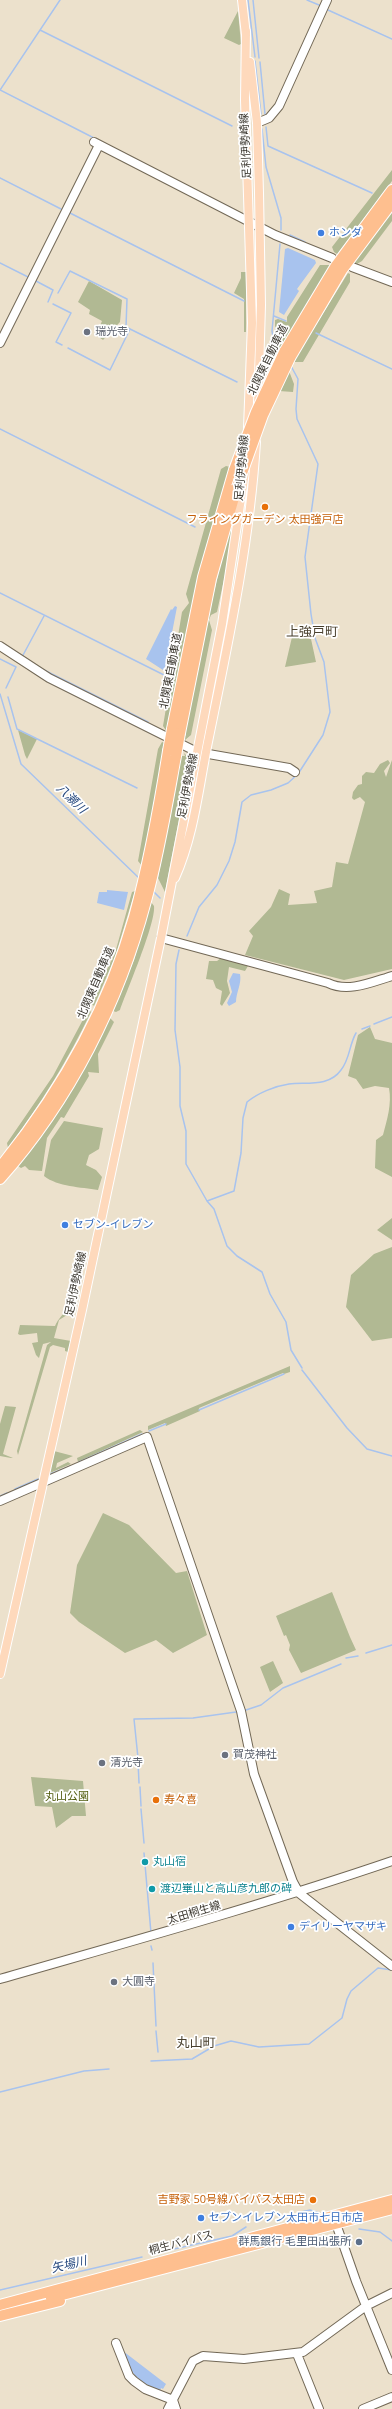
<!DOCTYPE html>
<html>
<head>
<meta charset="utf-8">
<style>
  body { margin:0 }
  canvas { display:block; background:#ece1cc }
</style>
</head>
<body>
<canvas width="392" height="2409"></canvas>
<script>
const context = document.querySelector('canvas').getContext('2d');
context.lineJoin = 'round';
function paint(path, color) {
  context.fillStyle = color;
  context.fill(path, 'evenodd');
}
function stroke(path, color, width, dash) {
  context.strokeStyle = color;
  context.lineWidth = width;
  context.lineCap = dash ? 'butt' : 'round';
  context.setLineDash(dash || []);
  context.stroke(path);
}
function write(font, color, halo, rows, align = 'center') {
  context.font = font + ' "Open Sans","Noto Sans JP",sans-serif';
  context.lineWidth = 3.5;
  context.setLineDash([]);
  context.textBaseline = 'middle';
  context.strokeStyle = halo;
  context.fillStyle = color;
  for (const [text, x, y, turn = 0] of rows) {
    context.save();
    context.translate(x, y);
    context.rotate((+turn || 0) * Math.PI / 180);
    context.textAlign = isNaN(turn) ? turn : align;
    if (halo) context.strokeText(text, 0, 0);
    context.fillText(text, 0, 0);
    context.restore();
  }
}
paint(new Path2D(`
  M238,11L241,44L239,45L224,38Z
  M392,170V181L337,254L334,252L332,247Z
  M392,211V221L362,261L357,264L354,262Z
  M320,265H330L280,350L275,333V320L278,319L287,322V317Z
  M241,272H246V332H244V299L234,293L241,278Z
  M348,273L350,274V282L303,362H293Z
  M89,281L122,300L120,322L103,340L96,335L102,321L89,314L90,310L78,302Z
  M289,371L294,384L293,392L279,391Z
  M226,466L230,467L229,472L203,558L180,660L167,732L163,726L182,612L189,603L186,594L221,469Z
  M233,518L226,570L217,612L211,615L209,620L212,630L191,735L185,740L183,739C201,666 211,590 233,518Z
  M292,637L311,639L316,662L285,667Z
  M18,730L37,739L27,759L25,755Z
  M162,742L165,743L142,866L138,861L158,749Z
  M184,753L190,759V762L165,892L158,878L181,756H185Z
  M388,760L390,763L384,771L386,777L392,760V969L344,980L245,955L253,936L249,931L271,907L279,889L290,894L288,905L317,903L314,891L332,887L336,862L348,864L365,802L360,797L354,800L352,798L353,792L358,785L362,784V776L366,772L374,773L380,764Z
  M135,891L115,957L94,1006L91,1003L115,953L132,892Z
  M151,902L154,906C156,923 127,990 120,1010L116,1012L113,1011L134,960Z
  M221,958L248,966L245,971L229,967L227,981L230,993L222,1006L220,1004L222,991L216,988L213,980L206,979L209,961H217Z
  M90,1011L91,1012C68,1060 40,1105 8,1148L7,1143L53,1076L87,1012Z
  M110,1018L114,1022L98,1054L99,1073L88,1072L89,1076L64,1118L61,1117L47,1138L42,1171L29,1170L25,1166L21,1168L18,1166C55,1120 85,1071 110,1018Z
  M370,1027L375,1039L392,1043V1177L375,1168L376,1140L383,1135C387,1120 392,1104 389,1088L375,1086L363,1089L356,1079L348,1076L358,1035Z
  M64,1121L103,1128L99,1149L89,1155L86,1165L96,1170L102,1177L98,1190C81,1187 58,1187 44,1176L51,1140Z
  M392,1218V1240L377,1230Z
  M392,1247V1338L372,1341L346,1307L351,1275L374,1254Z
  M72,1304L67,1315L59,1320L54,1338L71,1341L68,1352L65,1351V1348L53,1345L50,1347L18,1455L17,1451L47,1345L51,1342L43,1344L39,1358L36,1355L32,1343L38,1342L37,1333L20,1335L18,1334L20,1325L55,1326C57,1320 68,1308 72,1304Z
  M290,1366V1372L284,1374L283,1373L199,1408L200,1411L166,1426L165,1423L148,1430V1426Z
  M5,1406L16,1407L3,1454L13,1458H11L0,1456V1424Z
  M140,1430L143,1432L78,1462L77,1458Z
  M54,1451L73,1456L57,1463L56,1468L68,1462L71,1464L50,1473Z
  M103,1513L129,1525L176,1573L187,1571L207,1635L173,1653L156,1640L125,1653L79,1622L70,1613L77,1565Z
  M332,1592L350,1637L345,1639L350,1637L356,1650L301,1673L289,1650L290,1645L286,1635L284,1636L276,1616Z
  M273,1661L283,1683L270,1692L260,1667Z
  M31,1777L83,1781L86,1816H72L56,1828L52,1807L35,1806Z`), '#b1b993');
paint(new Path2D(`
  M288,248L315,260L316,263L297,289L299,291L284,315L279,312L285,249Z
  M175,606L177,607L165,669L163,670L146,659L171,609L172,610Z
  M107,890L128,892L124,910L97,903L99,892H107Z
  M233,973L240,974C242,983 236,993 236,1002L229,1006L227,1003L232,992L229,981Z
  M123,2351L166,2384L163,2389L161,2388L160,2391C134,2379 133,2376 123,2351Z`), '#a8c3ee');
stroke(new Path2D(`
  M60,0L0,90L94,138
  M248,0L255,57
  M253,0L259,58
  M307,0L319,5
  M328,10L392,39
  M40,30L232,126
  M255,61L261,114
  M260,62L265,114
  M266,127L268,146L372,193
  M262,129L266,167L281,218V230
  M0,178L61,209
  M215,200L231,208
  M70,213L244,301
  M290,235L305,242
  M0,263L28,277
  M36,281L53,290L48,302
  M58,293L70,271L127,299L126,327L237,382
  M53,304L71,313L56,342L62,345
  M274,316L286,321
  M316,333L392,369
  M68,348L110,370L130,329
  M279,352L274,342L272,331L280,244
  M0,429L195,527
  M0,593L164,675
  M22,657L44,616
  M0,659L16,667L6,688
  M44,670L148,722
  M0,694L21,764L140,879
  M8,697L17,729L137,788
  M153,891L160,898
  M187,936L199,907L217,885L229,861L235,842L242,802L251,795L271,790L288,783L298,774L323,735L330,712L324,662L315,638L311,614L305,557L318,464L297,419L296,409L298,379L291,366
  M179,950L176,964L175,1030L180,1067V1106L186,1131V1164L207,1201L214,1209L227,1246L237,1256L262,1272L270,1294L286,1322L291,1350L302,1368
  M374,1024L392,1017
  M362,1029L370,1026
  M207,1201L234,1191L241,1153L243,1118L247,1102C258,1093 275,1086 289,1084C307,1082 329,1087 341,1070C350,1059 349,1045 356,1033
  M302,1370L347,1428L367,1449L392,1456
  M199,1410L284,1374
  M149,1431L166,1424
  M79,1462L142,1434
  M50,1474L71,1466
  M15,1489L38,1479
  M0,1496L7,1493
  M366,1653L392,1645
  M346,1658L358,1656
  M246,1710L261,1705L283,1688L341,1664
  M138,1758L134,1719L193,1718L236,1712
  M138,1762L139,1783
  M140,1787L141,1806
  M141,1809L144,1843
  M144,1853L151,1933
  M151,1946L152,1950
  M153,1963L156,2026
  M156,2031L158,2052
  M151,2061L192,2059L214,2046L231,2041L259,2047L309,2044L342,2018L347,1999L351,1991L378,1968L392,1970
  M0,2092L84,2071L109,2069
  M301,2212L310,2210L319,2213
  M359,2229L380,2232L392,2241
  M165,2251L232,2236L246,2227
  M0,2290L142,2257`), '#a8c3ee', 1.5);
const secondary = new Path2D(`
  M257,123L269,118L279,106L327,0
  M94,142L275,235L332,258
  M352,267L392,282
  M0,343L99,145
  M0,646L49,678L197,752L289,768L295,772
  M161,938L328,983C348,993 372,982 392,976
  M0,1501L147,1437L241,1711L254,1774L293,1882L299,1893L392,1966
  M0,1979C132,1941 263,1905 392,1861
  M334,2218L356,2281L392,2370
  M116,2343L129,2376L134,2381L145,2389L173,2400L176,2409
  M297,2354L319,2409
  M168,2409L193,2361L203,2356L244,2359L303,2352L366,2306L392,2293
  M363,2409L392,2397`);
const primary = new Path2D(`
  M242,0L246,35
  M246,31L245,100L252,323L248,428
  M250,62L257,123L259,193L261,305L258,406
  M175,878C195,833 199,784 209,737C229,639 250,541 256,442
  M0,1674L82,1310L161,938L222,624L245,472`);
const highway = new Path2D(`
  M284,352L335,267L392,190
  M290,358L342,270L392,203
  M172,729L203,577L234,470
  M180,733L211,579L237,487
  M0,1167C60,1093 108,1009 134,917C149,863 159,807 168,751
  M0,1179C70,1100 119,1003 146,901C159,854 167,805 176,756
  M51,2298L392,2209
  M0,2305L392,2200
  M0,2316L60,2301`);
stroke(secondary, '#736957', 10);
stroke(primary, '#fff', 10);
stroke(highway, '#fff', 12);
stroke(secondary, '#fff', 8);
stroke(primary, '#fed9bc', 8);
stroke(highway, '#febf8f', 10);
const highwayBridge = new Path2D(`
  M234,470L256,412L284,352
  M237,487L263,415L290,358
  M168,751L172,729
  M176,756L180,733`);
stroke(highwayBridge, '#fff', 12, []);
stroke(highwayBridge, '#febf8f', 10);
for (const [x, y, r, color] of [
  [321,233,4,"#3f7fe0"],
  [87,332,4,"#6b7280"],
  [265,507,4,"#e8710a"],
  [65,1225,4,"#3f7fe0"],
  [225,1755,4,"#6b7280"],
  [102,1763,4,"#6b7280"],
  [156,1800,4,"#e8710a"],
  [145,1862,4,"#0f9aa8"],
  [152,1889,4,"#0f9aa8"],
  [291,1927,4,"#3f7fe0"],
  [114,1982,4,"#6b7280"],
  [313,2200,4,"#e8710a"],
  [201,2218,4,"#3f7fe0"],
  [359,2242,4,"#5c6f8a"]
]) {
  const dot = new Path2D();
  dot.arc(x, y, r, 0, 2 * Math.PI);
  context.fillStyle = color;
  context.fill(dot);
  stroke(dot, '#fff', 1.5);
}
write('11px', '#3b372f', '#fff', [
  ["足利伊勢崎線",246,146,-93],
  ["北関東自動車道",268,360,-64],
  ["足利伊勢崎線",242,468,-85],
  ["北関東自動車道",171,671,-79],
  ["足利伊勢崎線",188,786,-79],
  ["北関東自動車道",96,983,-67],
  ["足利伊勢崎線",76,1284,-78],
  ["太田桐生線",194,1913,-17],
  ["桐生バイパス",181,2243,-15]
]);
write('11px', '#366cbe', '#fff', [
  ["ホンダ",329,233],
  ["セブン-イレブン",73,1225],
  ["デイリーヤマザキ",299,1927],
  ["セブンイレブン太田市七日市店",209,2218]
], 'left');
write('11px', '#5b616d', '#fff', [
  ["瑞光寺",95,332],
  ["賀茂神社",233,1755],
  ["清光寺",110,1763],
  ["大圓寺",122,1982]
], 'left');
write('11px', '#c56008', '#fff', [
  ["フライングガーデン 太田強戸店",265,520],
  ["寿々喜",164,1800,"left"],
  ["吉野家 50号線バイパス太田店",305,2200,"right"]
]);
write('11px', '#515c0e', '#fff', [
  ["丸山公園",67,1797]
]);
write('11px', '#0d838f', '#fff', [
  ["丸山宿",153,1862],
  ["渡辺崋山と高山彦九郎の碑",160,1889]
], 'left');
write('11px', '#4e5e75', '#fff', [
  ["群馬銀行 毛里田出張所",351,2242]
], 'right');
write('italic 12px', '#294b80', '#fff', [
  ["八瀬川",71,799,44],
  ["矢場川",69,2265,-13]
]);
write('13px', '#4a412f', '#fff', [
  ["上強戸町",312,632],
  ["丸山町",196,2043]
]);
</script>
</body>
</html>
